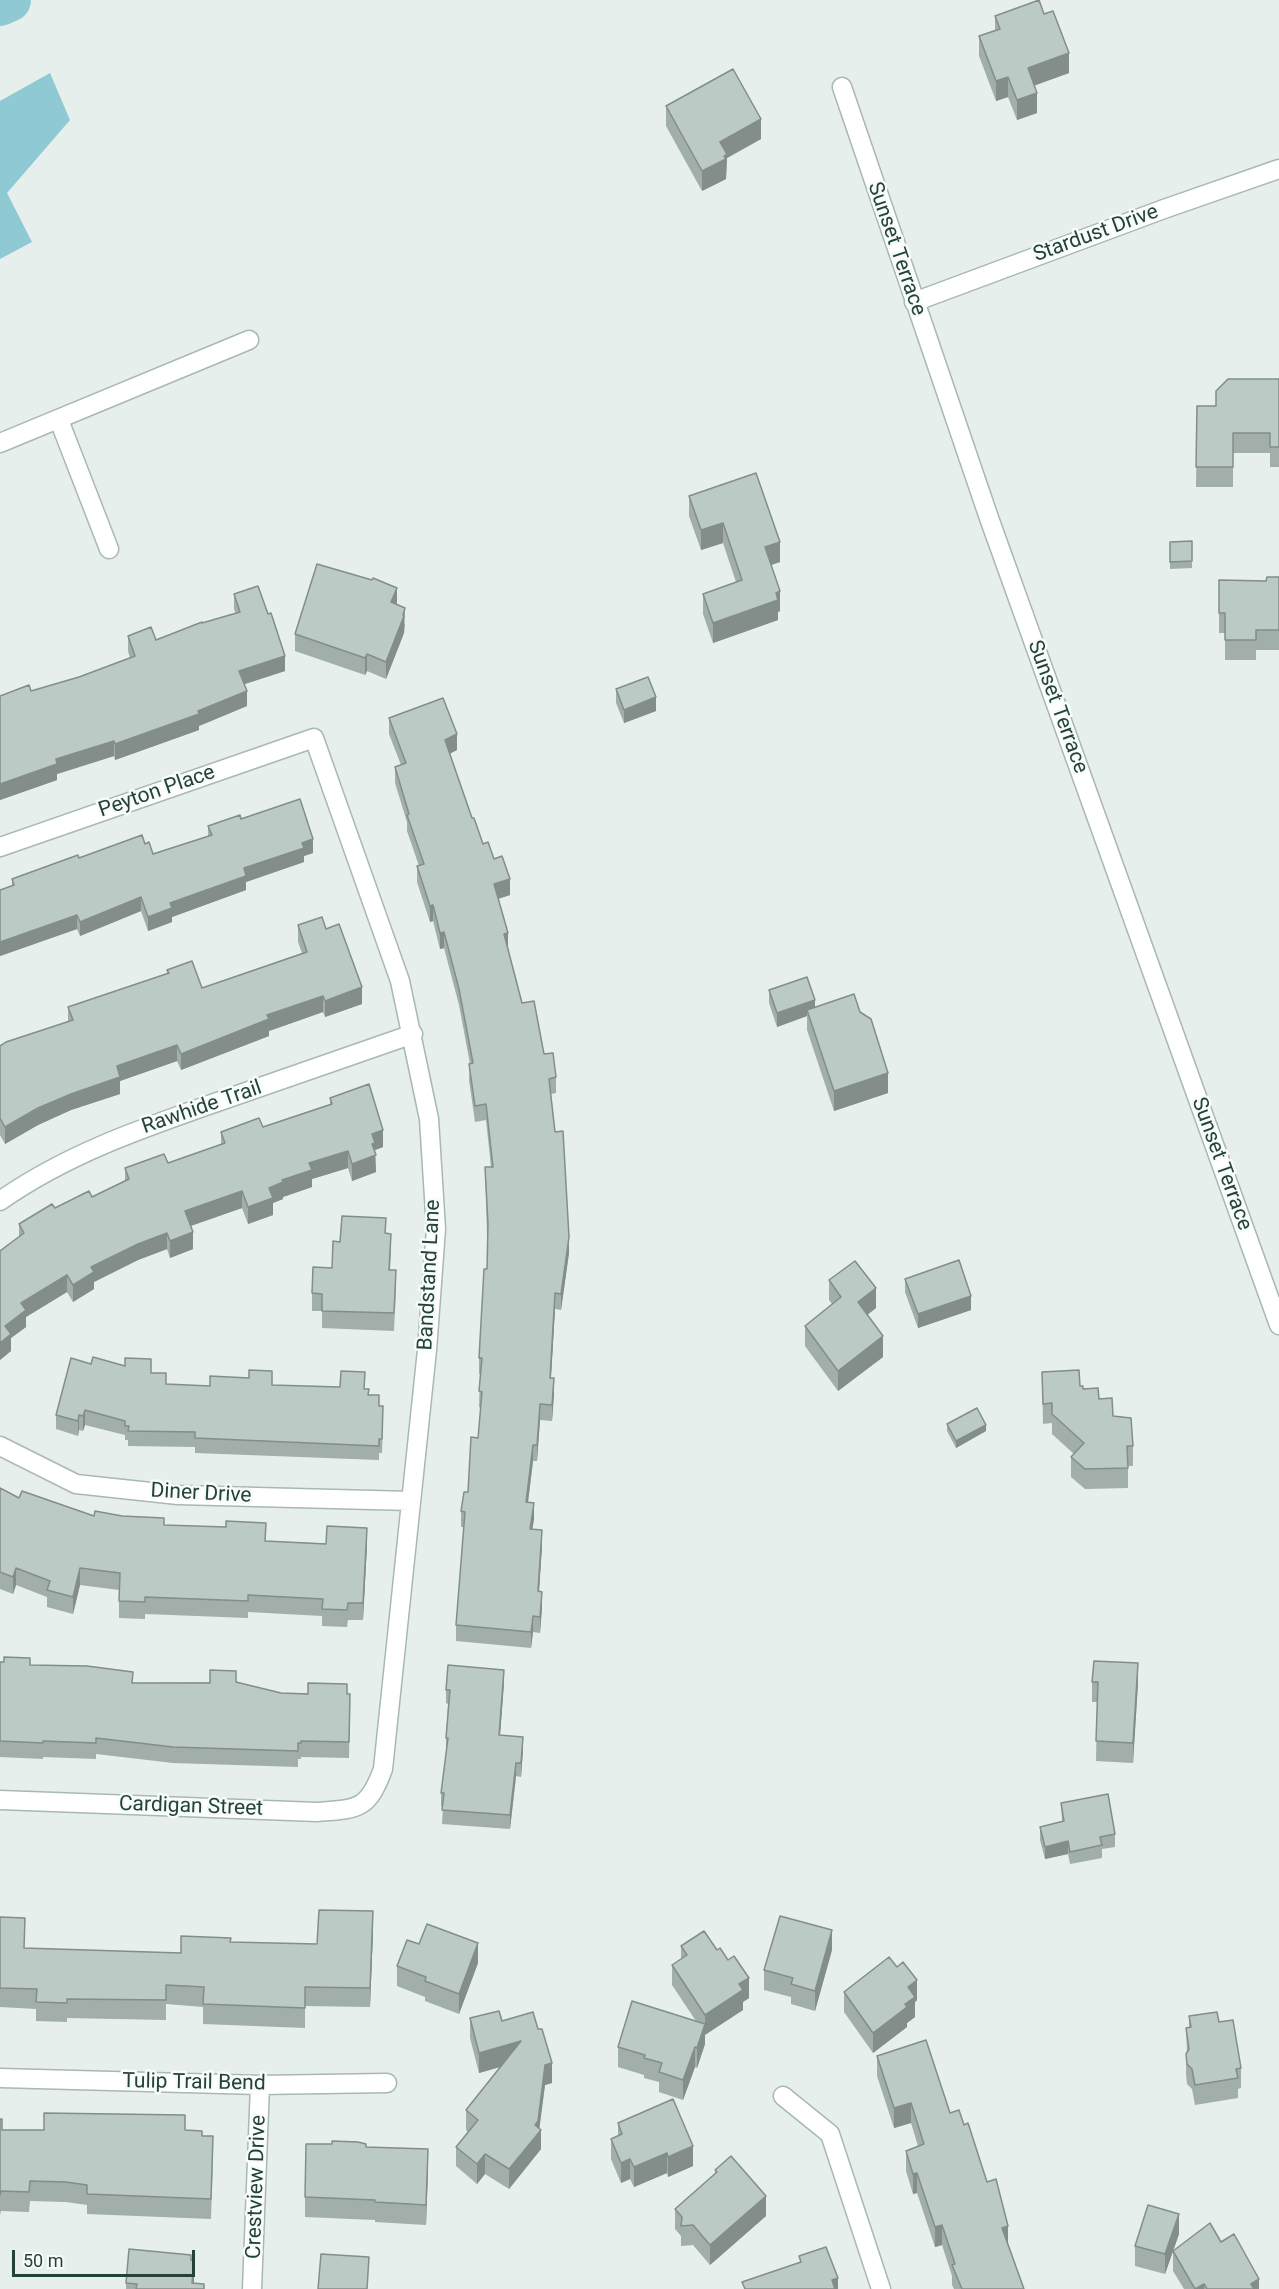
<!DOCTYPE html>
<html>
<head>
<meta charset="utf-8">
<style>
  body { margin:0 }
  #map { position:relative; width:1279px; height:2289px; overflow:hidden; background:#e6efeb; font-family:Roboto,sans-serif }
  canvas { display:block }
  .scale { position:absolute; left:12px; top:2250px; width:183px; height:27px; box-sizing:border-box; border:3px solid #24423a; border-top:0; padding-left:8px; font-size:18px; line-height:21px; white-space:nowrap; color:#24423a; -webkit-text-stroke:4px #f7fbf9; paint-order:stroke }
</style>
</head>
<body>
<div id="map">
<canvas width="1279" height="2289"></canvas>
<div class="scale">50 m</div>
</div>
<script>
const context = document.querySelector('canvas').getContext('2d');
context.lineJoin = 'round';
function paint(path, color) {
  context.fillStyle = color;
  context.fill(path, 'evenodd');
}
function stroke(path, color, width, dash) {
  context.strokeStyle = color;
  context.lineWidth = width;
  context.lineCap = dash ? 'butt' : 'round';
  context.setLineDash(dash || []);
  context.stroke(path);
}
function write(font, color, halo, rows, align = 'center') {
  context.font = font + ' Roboto,sans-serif';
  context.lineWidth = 5;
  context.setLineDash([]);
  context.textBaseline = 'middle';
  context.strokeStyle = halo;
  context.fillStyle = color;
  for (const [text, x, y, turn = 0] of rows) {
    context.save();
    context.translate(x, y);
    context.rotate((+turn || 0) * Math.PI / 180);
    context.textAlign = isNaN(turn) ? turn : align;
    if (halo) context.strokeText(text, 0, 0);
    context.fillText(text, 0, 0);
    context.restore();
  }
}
paint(new Path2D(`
  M50,73L70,120L7,193L32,242L0,259V101Z`), '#8ec9d4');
stroke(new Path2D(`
  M0,4L9,0`), '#8ec9d4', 44);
const minor = new Path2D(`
  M842,87L989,518L1279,1325
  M914,302L1164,209L1279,169
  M59,420L109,549
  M0,443L249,340
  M0,847L314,738L400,981L429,1119L436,1229L427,1350L383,1769C368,1810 358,1809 317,1812L0,1800
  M0,1201C68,1153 146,1127 223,1100C286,1078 350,1056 413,1034
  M0,1446L76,1484L178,1495L411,1501
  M0,2078L260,2085L387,2083
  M783,2096L830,2134L881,2289
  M252,2289L260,2085`);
stroke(minor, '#a8b8b2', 21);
stroke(minor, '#fff', 18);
paint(new Path2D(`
  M1044,14L1069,73L1034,85L1037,113L1017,120L1008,97L996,101L979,56V36L995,30V16Z
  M666,106L761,139L727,158L726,179L702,191L666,126Z
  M1279,379V467H1270V453H1233V487H1196L1197,406H1216Z
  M689,496L780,562L771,565L780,611L778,612V620L713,643L703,614V594L736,582L723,543L701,550L689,516Z
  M1192,541V568L1170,569V542Z
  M1279,577V650H1256V660H1225V633H1219V580L1266,581Z
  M234,594L285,671L244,684L247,706L199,726V730L115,760L114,756L57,774V780L0,800V696L31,691L79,677L130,658L128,651V636L156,640L202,623L236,613L234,610Z
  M397,605L405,625L404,633L386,679L367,671L365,675L295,651V634Z
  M616,689L656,711L624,723L616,703Z
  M389,718L457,750L449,754L472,818L483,844L494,859L510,895L498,899L508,949L522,1003L544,1054L556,1077V1093L551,1094L569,1253L561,1310L555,1309L551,1378L554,1394L552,1421L540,1420L537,1461H533L528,1502L534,1519L532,1529L542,1546L539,1591L542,1608L540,1633L533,1632L531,1648L456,1641V1625L464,1527H461V1511L468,1492L478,1438L481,1408L479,1407L480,1374H479V1358L487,1269V1234L485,1167H491L486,1120L475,1122L469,1080L470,1064L459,1005L444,948L440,949L433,921L430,922L417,882V866H419L407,831V822L395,783V767L401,765L389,734Z
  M241,819L313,853L304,856V862L246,882V890L172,917V922L148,931L141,911L80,936L77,929L0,956V890L12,886V879L79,858L145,844L153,854L208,836V826Z
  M298,925L326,929L362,1004L325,1017L323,1012L269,1031V1036L181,1070L177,1061L120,1081V1094L71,1110L38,1125L5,1144L0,1135V1046L68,1022V1007L167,974V970L202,988L302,953L298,942Z
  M769,990L815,1008L888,1093L834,1111L807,1030V1016L777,1027L769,1003Z
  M330,1098L383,1147L375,1150L376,1172L352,1181L348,1168L312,1179V1187L283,1197V1199L273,1203V1215L248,1224L242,1208L190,1226L193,1249L170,1258L167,1249L138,1260L94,1282V1289L73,1302L67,1292L26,1317V1327L11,1338V1351L0,1360L19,1237V1224L55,1208L92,1197L125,1181V1168L168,1163L221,1145V1132L263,1127L330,1104Z
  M386,1233L391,1251L390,1270L396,1288L394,1331L322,1328V1311H312V1293L332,1268L340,1242Z
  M905,1279L971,1310L918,1328L905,1292Z
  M829,1280L876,1308L867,1315L883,1357L838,1391L805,1346V1326L832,1304L829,1300Z
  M91,1364L151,1373L166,1384L210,1386L272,1385L365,1389L379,1406L383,1421L382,1453H379V1460L195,1453V1447L128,1446V1440H125V1435L85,1425L83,1431L79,1430L78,1436L56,1429V1415Z
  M1042,1372L1080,1386L1099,1399L1113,1416L1133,1446V1466H1128V1488L1085,1489L1071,1477V1457L1074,1454L1052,1434V1423L1043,1424Z
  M947,1424L986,1431L956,1448L947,1431Z
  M0,1488L19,1498L94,1516L164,1525L266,1541L367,1545L363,1620H348L347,1627L322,1626V1616L248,1612V1618L145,1614V1619L119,1618V1590L80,1585L73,1614L47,1607V1597L16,1585L13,1594L0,1589Z
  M0,1662L30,1665L133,1683L236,1682L281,1693L347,1694L350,1710L349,1758L301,1757V1759H298V1767L173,1763L96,1754V1759L43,1757V1759L0,1757Z
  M1092,1682L1138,1683L1133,1763L1096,1761L1097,1702H1092Z
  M504,1683L500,1735L523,1750L521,1777L516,1776L510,1829L442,1824L443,1806H441V1793L446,1752V1738L448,1704L446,1703V1690Z
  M1061,1803L1115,1834V1847L1102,1849V1858L1070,1864L1068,1854L1045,1859L1040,1840V1827L1062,1821Z
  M0,1917L25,1948L181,1953L231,1942L317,1944L373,1931L370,2007L305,2006V2028L203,2024V2007L166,2004V2020L67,2018V2022L36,2021V2009L0,2007Z
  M419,1944L478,1963L459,2014L425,2001V1997L397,1986V1966Z
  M681,1946L749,1998L743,2002V2010L705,2034V2044L697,2068L695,2067L683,2100L659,2092V2082L644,2078V2075L618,2067V2047L696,2021L672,1985V1965L681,1959Z
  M832,1950L815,2011L791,2004V1997L764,1990V1970Z
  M844,1992L917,2000L915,2002V2017L907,2023V2027L873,2053L844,2012Z
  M1189,2016L1219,2022L1241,2068V2088L1238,2089V2098L1195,2105L1192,2089L1187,2084L1186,2074V2054L1187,2053L1186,2028L1189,2027Z
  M470,2018L502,2021L552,2083L545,2085L539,2128L541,2149L509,2189L485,2174L477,2184L456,2166V2147L468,2132L466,2130V2110L500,2067L479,2073L470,2038Z
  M877,2056L964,2125L987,2182L1024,2289H954L952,2285V2276L942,2245L935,2247L917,2193L913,2194L906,2171V2151L918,2146L911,2123L894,2128L877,2076Z
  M0,2119L2,2130H185L202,2136L213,2156L211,2219L87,2214V2205L66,2202L30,2201L29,2212L1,2211L0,2215Z
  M618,2123L693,2166L668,2177L667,2173L634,2187L630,2179L621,2183L611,2159V2139L618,2136Z
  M366,2147L428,2169L426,2225L375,2222V2220L305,2217V2197Z
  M715,2170L766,2216L710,2265L693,2245L681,2246V2236L675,2229V2209L715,2174Z
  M1179,2234L1165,2274L1135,2266V2246Z
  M1221,2242L1259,2289H1184L1173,2271V2251Z
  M191,2260L193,2283L204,2289H126V2283Z`), '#a1aea9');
paint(new Path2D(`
  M1069,53V73L1028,88V68Z
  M1008,77V97L996,101V81Z
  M1037,93V113L1017,120V100Z
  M761,119V139L727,158L726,179L702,191V171L720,142Z
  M723,523V543L701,550V530Z
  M780,542V562L765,567V547Z
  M397,588V604L391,602Z
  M780,591V611L778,612V620L713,643V623Z
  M405,608L404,633L386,679V662Z
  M367,654V671L365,675V658Z
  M285,656V671L239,686V671Z
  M247,691V706L199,726V730L115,760V744Z
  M656,697V711L624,723V710Z
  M457,734V750L445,756V740Z
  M114,741V756L57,774V780L0,800V784L56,759Z
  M313,839V853L304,856V862L246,882V890L172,917V922L148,931V917L170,903L244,868L302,843Z
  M510,879V895L494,900V884Z
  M141,897V911L80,936V922Z
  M433,905V921L430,922V906Z
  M77,915V929L0,956V942Z
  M444,932V948L440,949V933Z
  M508,933V949L504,934Z
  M362,987V1004L325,1017V1001Z
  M323,996V1012L269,1031V1036L181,1070V1054L267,1015Z
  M815,1000V1013L807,1010V1016L777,1027V1013Z
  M177,1045V1061L120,1081V1094L71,1110L38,1125L5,1144V1127L117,1066Z
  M888,1073V1093L834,1111V1091Z
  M383,1130V1147L375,1150L376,1172L352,1181V1164L372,1134Z
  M348,1151V1168L312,1179V1187L283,1197V1199L273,1203V1215L248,1224V1207L269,1188L309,1163Z
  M242,1191V1208L185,1228V1211Z
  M193,1232V1249L170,1258V1241Z
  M167,1233V1249L138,1260L94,1282V1289L73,1302V1285L91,1267L138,1244Z
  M569,1237V1253L561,1310V1294Z
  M67,1275V1292L26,1317V1327L11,1338V1351L0,1360V1343L5,1326L21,1303Z
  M876,1288V1308L858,1322V1302Z
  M555,1293V1309L550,1394V1378Z
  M971,1296V1310L918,1328V1314Z
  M883,1336V1357L838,1391V1371Z
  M554,1378V1394L552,1421V1405Z
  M540,1404V1420L537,1461V1445Z
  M85,1410V1425L83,1431V1416Z
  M79,1415V1430L78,1436V1421Z
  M986,1425V1431L956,1448V1441Z
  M533,1445V1461L526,1518V1502Z
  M534,1503V1519L530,1545V1529Z
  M367,1528V1545L363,1620V1603Z
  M542,1530V1546L538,1607V1591Z
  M16,1568V1585L13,1594V1577Z
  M80,1568V1585L73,1614V1597Z
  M542,1592V1608L540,1633V1617Z
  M533,1616V1632L531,1648V1632Z
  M1138,1663V1683L1133,1763V1743Z
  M504,1670V1683L499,1749V1735Z
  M523,1737V1750L521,1777V1763Z
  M516,1763V1776L510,1829V1815Z
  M1068,1841V1854L1045,1859V1847Z
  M373,1911V1931L370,2007V1988Z
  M832,1930V1950L815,2011V1991Z
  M478,1943V1963L459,2014V1994Z
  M749,1978V1998L743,2002V2010L705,2035V2015L739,1984Z
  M917,1980V2000L915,2002V2017L907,2023V2027L873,2053V2033L905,2004L908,1987Z
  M705,2024V2044L697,2068V2048Z
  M521,2041V2061L479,2073V2053Z
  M695,2047V2067L683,2100V2080Z
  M552,2063V2083L545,2085L539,2132L541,2130V2149L509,2189V2169L535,2125L545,2065Z
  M911,2103V2123L894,2128V2108Z
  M693,2146V2166L668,2177V2157Z
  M428,2149V2169L426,2225V2205Z
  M667,2153V2173L634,2187V2167Z
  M485,2154V2174L477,2184V2164Z
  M630,2159V2179L621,2183V2163Z
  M917,2173V2193L913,2194V2174Z
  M766,2196V2216L710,2265V2245Z
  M1179,2214V2234L1165,2274V2254Z
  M942,2225V2245L935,2247V2227Z
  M1008,2226V2246L1002,2228Z
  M194,2261V2281L193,2289H192Z
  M838,2278V2289H832V2280Z
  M1259,2279V2289H1251V2284Z
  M1204,2284V2289H1195Z`), '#838d89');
const building = new Path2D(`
  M1039,0L1044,14L1053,11L1069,53L1028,68L1037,93L1017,100L1008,77L996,81L979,36L1000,29L995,16Z
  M733,69L761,119L720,142L727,154L724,156L726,159L702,171L666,106Z
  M1228,379H1279V447H1270V433H1233V467H1196L1197,406H1216V391Z
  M756,473L780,542L765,547L780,591L776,593L778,600L713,623L703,594L742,580L723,523L701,530L689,496Z
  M1192,541V561L1170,562V542Z
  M317,564L372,580L373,578L397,588L391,602L405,608L403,615L404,616L386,662L367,654L365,658L295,634Z
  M1267,577H1279V630H1256V640H1225V613H1219V580L1266,581Z
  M258,586L268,614L271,613L285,656L239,671L247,691L198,711L199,714L115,744L114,741L56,759L57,764L0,784V696L29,685L31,691L79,677L135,656L128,636L151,627L156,640L202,622V623L240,612L234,594Z
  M648,677L656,697L624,710L616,689Z
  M443,698L457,734L445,740L472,818H474L483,844L488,842L494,859L502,856L510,879L494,884L508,933L504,934L522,1003L534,1001L544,1054L553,1053L556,1077L549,1079L555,1132L563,1131L569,1237L561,1294L555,1293L550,1378H554L552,1405L540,1404L537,1445H533L526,1502L534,1503L530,1529L542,1530L538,1591L542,1592L540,1617L533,1616L531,1632L456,1625L465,1512L461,1511L464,1492H468L471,1437L478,1438L482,1392L479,1391L482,1358H479L484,1269H487L488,1224L485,1167H493L486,1104L475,1106L469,1064L473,1063L459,989L444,932L440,933L433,905L430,906L417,866L424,864L407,815L409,814L395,767L406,763L389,718Z
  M300,799L313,839L302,843L304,848L244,868L246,876L170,903L172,908L148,917L141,897L80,922L77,915L0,942V890L14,885L12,879L78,855L79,858L142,835L145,844L149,842L153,854L212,835L208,826L240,815L241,819Z
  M322,917L326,929L339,924L362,987L325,1001L323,996L267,1015L269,1019L181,1054L177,1045L117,1066L120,1077L71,1094L38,1108L5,1127L0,1118V1046L6,1042L73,1020L68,1007L169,973L167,970L192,961L202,988L307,952L298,925Z
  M807,977L815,1000L777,1013L769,990Z
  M854,994L860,1012L871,1019L888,1073L834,1091L807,1010Z
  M369,1084L383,1130L372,1134L375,1143L372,1144L376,1155L352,1164L348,1151L309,1163L312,1170L282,1180L283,1182L269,1188L273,1198L248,1207L242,1191L185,1211L193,1232L170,1241L167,1233L138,1244L91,1267L94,1272L73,1285L67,1275L21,1303L26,1310L5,1326L11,1334L0,1343V1251L24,1233L19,1224L52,1204L55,1208L89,1191L92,1197L129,1179L125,1168L164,1154L168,1163L225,1143L221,1132L259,1118L263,1127L332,1104L330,1098Z
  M342,1216L386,1218L385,1233L391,1234L389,1270H396L394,1313L322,1311V1294L312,1293L313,1267L332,1268L333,1241L340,1242Z
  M959,1260L971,1296L918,1314L905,1279Z
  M855,1261L876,1288L858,1302L883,1336L838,1371L805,1326L841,1297L829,1280Z
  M93,1357L125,1366V1358L151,1359V1373H166V1384L210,1386V1376L249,1378V1370L272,1371V1385L340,1387L341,1371L365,1372L364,1389H369L368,1395H379V1406H383L382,1439H379V1446L195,1438V1432L128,1431L129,1426H125V1421L85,1410L83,1416L79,1415L78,1421L56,1415L71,1358L91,1364Z
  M1079,1370L1080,1386H1083V1389L1098,1388L1099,1399L1112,1398L1113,1416L1131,1418L1133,1446H1127L1128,1468L1085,1469L1071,1457L1084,1443L1052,1414V1403L1043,1404L1042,1372Z
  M977,1408L986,1425L956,1441L947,1424Z
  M0,1488L19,1498L22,1491L94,1516L95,1511L122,1516L164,1518V1525L226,1527V1521L266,1523L265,1541L326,1544L327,1526L367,1528L363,1603H348L347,1610L322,1609L323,1599L248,1595V1601L145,1597V1602L119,1601L120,1573L80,1568L73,1597L47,1590L50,1581L16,1568L13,1577L0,1572Z
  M4,1657L30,1658V1665L87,1666L133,1672L132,1683H210V1670L236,1671V1682L281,1693L308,1694V1683L347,1684V1694H350L349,1742L301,1741V1743H298V1751L173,1747L96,1738V1743L43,1741V1743L0,1741V1662H4Z
  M1094,1661L1138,1663L1133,1743L1096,1741L1098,1682H1092Z
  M448,1665L504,1670L499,1735L523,1737L521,1763H516L510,1815L442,1810L444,1793H441L448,1738H446L450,1690H446Z
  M1108,1794L1115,1834L1100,1837L1102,1845L1070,1852L1068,1841L1045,1847L1040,1827L1064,1821L1061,1803Z
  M319,1910L373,1911L370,1988L305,1987V2008L203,2004L204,1987L166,1985V2000L67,1999V2003L36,2002L37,1989L0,1988V1917L25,1918L24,1948L181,1953V1936L231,1938L230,1942L317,1944Z
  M780,1916L832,1930L815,1991L791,1984L793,1978L764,1970Z
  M427,1924L478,1943L459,1994L425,1981L426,1977L397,1966L407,1940L419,1944Z
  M704,1931L717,1950L720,1948L728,1960L734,1956L749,1978L739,1984L743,1990L705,2015L672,1965L687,1955L681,1946Z
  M889,1957L897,1967L903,1962L917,1980L908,1987L915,1997L905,2004L907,2007L873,2033L844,1992Z
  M632,2001L705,2024L697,2048L695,2047L683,2080L659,2072L662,2063L644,2058L645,2055L618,2047Z
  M499,2011L502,2021L533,2012L538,2029H542L552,2063L545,2065L538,2121L535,2125L541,2130L509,2169L485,2154L477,2164L456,2147L478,2120L466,2110L521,2041L479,2053L470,2018Z
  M1217,2012L1219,2022L1233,2020L1241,2068L1236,2069L1238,2078L1195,2085L1192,2069L1187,2064L1186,2054L1189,2049L1186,2028L1191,2027L1189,2016Z
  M926,2040L950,2113L959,2110L964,2125L968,2123L987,2182L996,2179L1008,2226L1002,2228L1024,2289H962L952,2265L955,2264L942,2225L935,2227L917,2173L913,2174L906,2151L924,2144L911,2103L894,2108L877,2056Z
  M673,2099L693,2146L668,2157L667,2153L634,2167L630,2159L621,2163L611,2139L622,2134L618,2123Z
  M44,2113L185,2115V2130L202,2131V2136H213L211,2199L87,2194V2185L66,2182L30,2181L29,2192L1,2191L0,2195V2119H2V2130H44Z
  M332,2141L358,2142L366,2144V2147L428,2149L426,2205L375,2202V2200L305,2197L306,2144H332Z
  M731,2156L766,2196L710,2245L693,2225L681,2226L682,2217L675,2209L717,2172L715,2170Z
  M1148,2205L1179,2214L1165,2254L1135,2246Z
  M1210,2223L1221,2242L1234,2234L1259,2279L1251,2284L1254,2289H1207L1204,2284L1195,2289L1173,2251Z
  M826,2247L838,2278L832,2280L835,2289H745L742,2282L801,2262L799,2256Z
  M129,2249L191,2255V2260L194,2261L192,2283L204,2284V2289H136L137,2284L126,2283Z
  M321,2254L369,2257L367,2289H318Z`);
paint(building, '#bbcac4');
stroke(building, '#838d89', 1.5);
write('21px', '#24423a', '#f7fbf9', [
  ["Stardust Drive",1096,234,-20],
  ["Sunset Terrace",896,249,71],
  ["Sunset Terrace",1057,707,70],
  ["Peyton Place",157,792,-19],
  ["Rawhide Trail",202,1108,-19],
  ["Sunset Terrace",1221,1164,70],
  ["Bandstand Lane",430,1275,-87],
  ["Diner Drive",201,1494,3],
  ["Cardigan Street",191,1807,2],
  ["Tulip Trail Bend",194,2083,1],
  ["Crestview Drive",257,2187,-88]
]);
</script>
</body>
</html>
